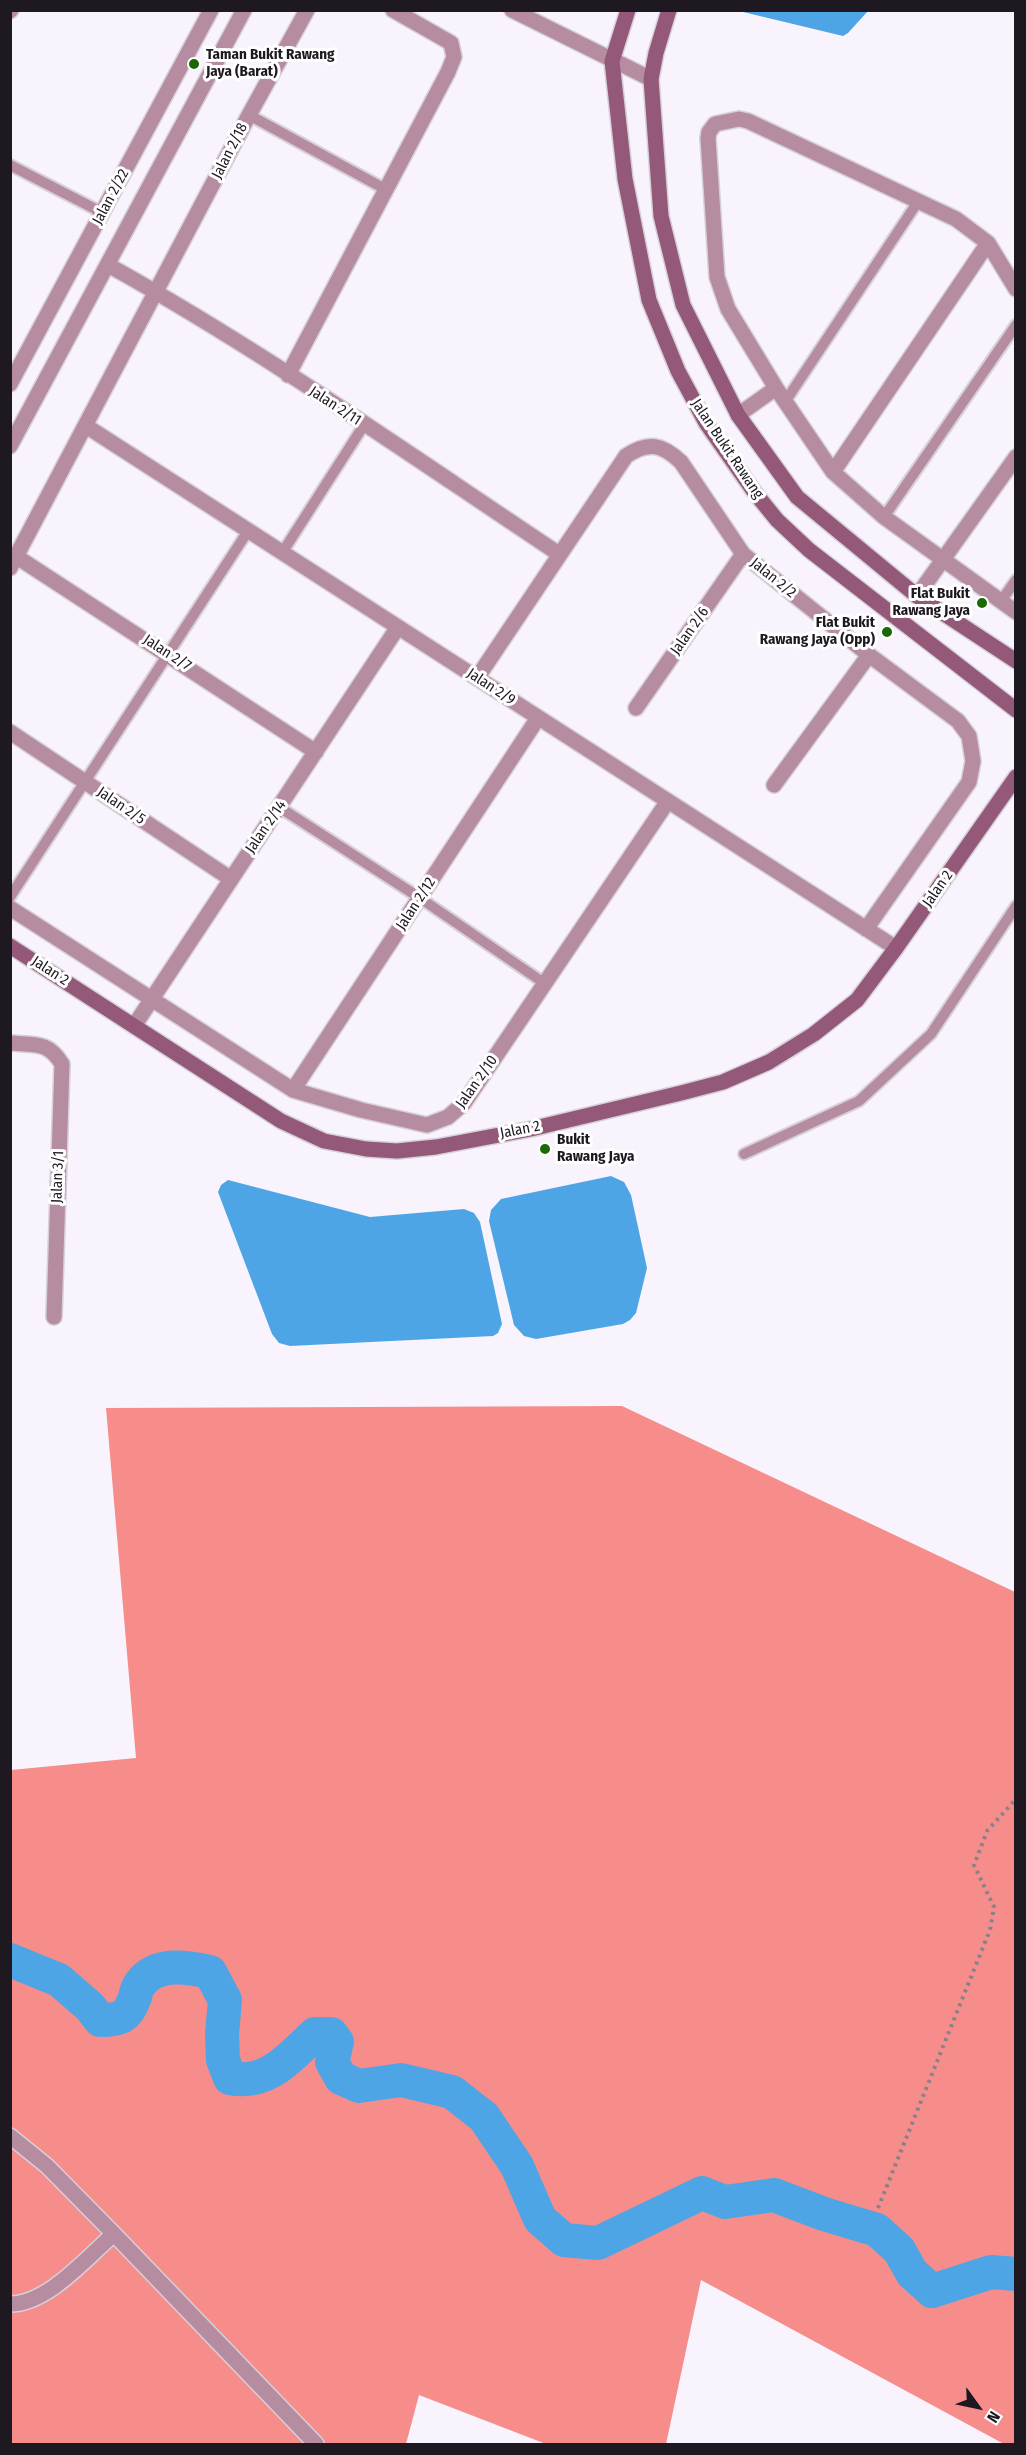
<!DOCTYPE html>
<html>
<head>
<meta charset="utf-8">
<style>
  body { margin:0 }
  #map { position:relative; width:1026px; height:2455px; overflow:hidden; background:#f9f3fd; font-family:"Fira Sans Condensed",sans-serif }
  canvas { display:block }
  .frame { position:absolute; inset:0; border:12px solid #1e1821; pointer-events:none }
  .north { position:absolute; left:948px; top:2377px; width:60px; height:60px; -webkit-text-stroke:4px #fff; paint-order:stroke; rotate:123deg; font-size:16px; font-weight:700; line-height:24px; text-align:center; color:#1e1821 }
  .north::after { content:''; display:block; margin:auto; width:21px; height:27px; background:#1e1821; clip-path:polygon(50% 0,100% 100%,50% 72%,0 100%) }
</style>
</head>
<body>
<div id="map">
<canvas width="1026" height="2455"></canvas>
<div class="frame"></div>
<div class="north">N</div>
</div>
<script>
const context = document.querySelector('canvas').getContext('2d');
context.lineJoin = 'round';
function paint(path, color) {
  context.fillStyle = color;
  context.fill(path, 'evenodd');
}
function stroke(path, color, width, dash) {
  context.strokeStyle = color;
  context.lineWidth = width;
  context.lineCap = dash ? 'butt' : 'round';
  context.setLineDash(dash || []);
  context.stroke(path);
}
function write(font, color, halo, rows, align = 'center') {
  context.font = font + ' "Fira Sans Condensed",sans-serif';
  context.lineWidth = 6;
  context.setLineDash([]);
  context.textBaseline = 'middle';
  context.strokeStyle = halo;
  context.fillStyle = color;
  for (const [text, x, y, turn = 0] of rows) {
    context.save();
    context.translate(x, y);
    context.rotate((+turn || 0) * Math.PI / 180);
    context.textAlign = isNaN(turn) ? turn : align;
    if (halo) context.strokeText(text, 0, 0);
    context.fillText(text, 0, 0);
    context.restore();
  }
}
paint(new Path2D(`
  M622,1406L1015,1592V2444H1004L701,2280L666,2444H546L419,2395L406,2444H11V1770L136,1758L106,1408Z`), '#f68d8a');
paint(new Path2D(`
  M739,11H738H868L848,33L843,36Z
  M611,1176L624,1182L631,1195L647,1268L636,1313L630,1320L623,1324L536,1339L524,1336L514,1325L489,1221L491,1210L501,1199Z
  M228,1180L370,1217L464,1209L474,1213L480,1222L502,1324L498,1333L493,1336L290,1346L279,1343L272,1334L218,1192L221,1185Z`), '#4ea5e6');
stroke(new Path2D(`
  M10,1960L59,1980L90,2007L100,2020C121,2020 128,2017 135,1997C136,1993 137,1987 140,1984C156,1961 188,1967 210,1972L225,2000L222,2034L223,2060L230,2078C268,2086 290,2057 315,2034H331L337,2042L332,2062L341,2078L359,2086L401,2080L452,2092L484,2117L517,2166L540,2219L564,2240L598,2243L702,2193L725,2202L774,2195L824,2214L877,2230L899,2250L912,2273L932,2291L991,2272L1016,2274`), '#4ea5e6', 34);
const lane = new Path2D(`
  M249,115L385,189
  M10,165L103,213
  M785,402L919,200
  M884,517L1016,325
  M282,553L364,425
  M1001,601L1016,580
  M279,807L420,898L544,983
  M10,897L248,531
  M744,1154L859,1101L931,1034L1016,906`);
const street = new Path2D(`
  M512,10L651,79
  M10,11L11,10
  M108,265C263,351 410,455 559,554
  M288,375L448,72L454,57L451,43L393,10
  M10,384L211,10
  M776,388L833,472L884,517L1016,612
  M738,415L776,388L728,309L717,277L708,138L709,132L715,124L739,119L748,121L956,219L988,243L1016,289
  M86,426L896,948
  M10,446L244,10
  M833,472L988,243
  M17,557L316,752
  M10,568L249,115L307,10
  M917,596L1016,457
  M477,678L626,456C648,441 662,444 681,462L743,554L869,655L958,721L969,736L973,761L969,782L866,929
  M636,708L743,554
  M10,732L231,879
  M774,785L869,655
  M10,908L293,1090L361,1110L427,1125L448,1117L464,1103L668,801
  M134,1026L398,627
  M10,1043C35,1045 48,1041 62,1064L54,1317
  M293,1090L538,718
  M10,2136L47,2166L114,2234L316,2444
  M10,2304C48,2304 87,2257 114,2234`);
const secondary = new Path2D(`
  M628,10L612,61L625,179L649,300L678,371L706,423L755,493L777,520L809,550L1016,710
  M669,10L656,53L651,79L661,216L683,305L738,415L797,497L917,596L1016,661
  M10,946L281,1121L324,1141L366,1149L397,1151L436,1147L531,1129L681,1093L723,1082L769,1062L814,1034L857,1000L896,948L1016,777`);
stroke(lane, '#d6d0da', 14);
stroke(street, '#d6d0da', 18);
stroke(secondary, '#d6d0da', 18);
stroke(new Path2D(`
  M878,2208L990,1930L994,1907L974,1865L987,1831L1016,1799`), '#87818b', 4, [3, 4.5]);
stroke(lane, '#b68ca0', 10);
stroke(street, '#b68ca0', 15);
stroke(secondary, '#945978', 15);
for (const [x, y, r, color] of [
  [194,64,6,"#1c6806"],
  [982,603,6,"#1c6806"],
  [887,632,6,"#1c6806"],
  [545,1149,6,"#1c6806"]
]) {
  const dot = new Path2D();
  dot.arc(x, y, r, 0, 2 * Math.PI);
  context.fillStyle = color;
  context.fill(dot);
  stroke(dot, '#fff', 2);
}
write('bold 15px', '#1e1821', '#fff', [
  ["Taman Bukit Rawang",206,55],
  ["Jaya (Barat)",206,72],
  ["Flat Bukit",970,594,"right"],
  ["Rawang Jaya",970,611,"right"],
  ["Flat Bukit",875,623,"right"],
  ["Rawang Jaya (Opp)",875,640,"right"],
  ["Bukit",557,1140],
  ["Rawang Jaya",557,1157]
], 'left');
write('15px', '#1e1821', '#fff', [
  ["Jalan 2/18",230,151,-63],
  ["Jalan 2/22",111,197,-62],
  ["Jalan 2/11",335,406,33],
  ["Jalan Bukit Rawang",727,449,56],
  ["Jalan 2/2",773,578,39],
  ["Jalan 2/6",690,631,-55],
  ["Jalan 2/7",167,653,33],
  ["Jalan 2/9",491,687,33],
  ["Jalan 2/5",121,806,34],
  ["Jalan 2/14",266,827,-56],
  ["Jalan 2",938,889,-55],
  ["Jalan 2/12",416,904,-57],
  ["Jalan 2",50,971,33],
  ["Jalan 2/10",477,1082,-55],
  ["Jalan 2",520,1130,-11],
  ["Jalan 3/1",58,1177,-88]
]);
</script>
</body>
</html>
